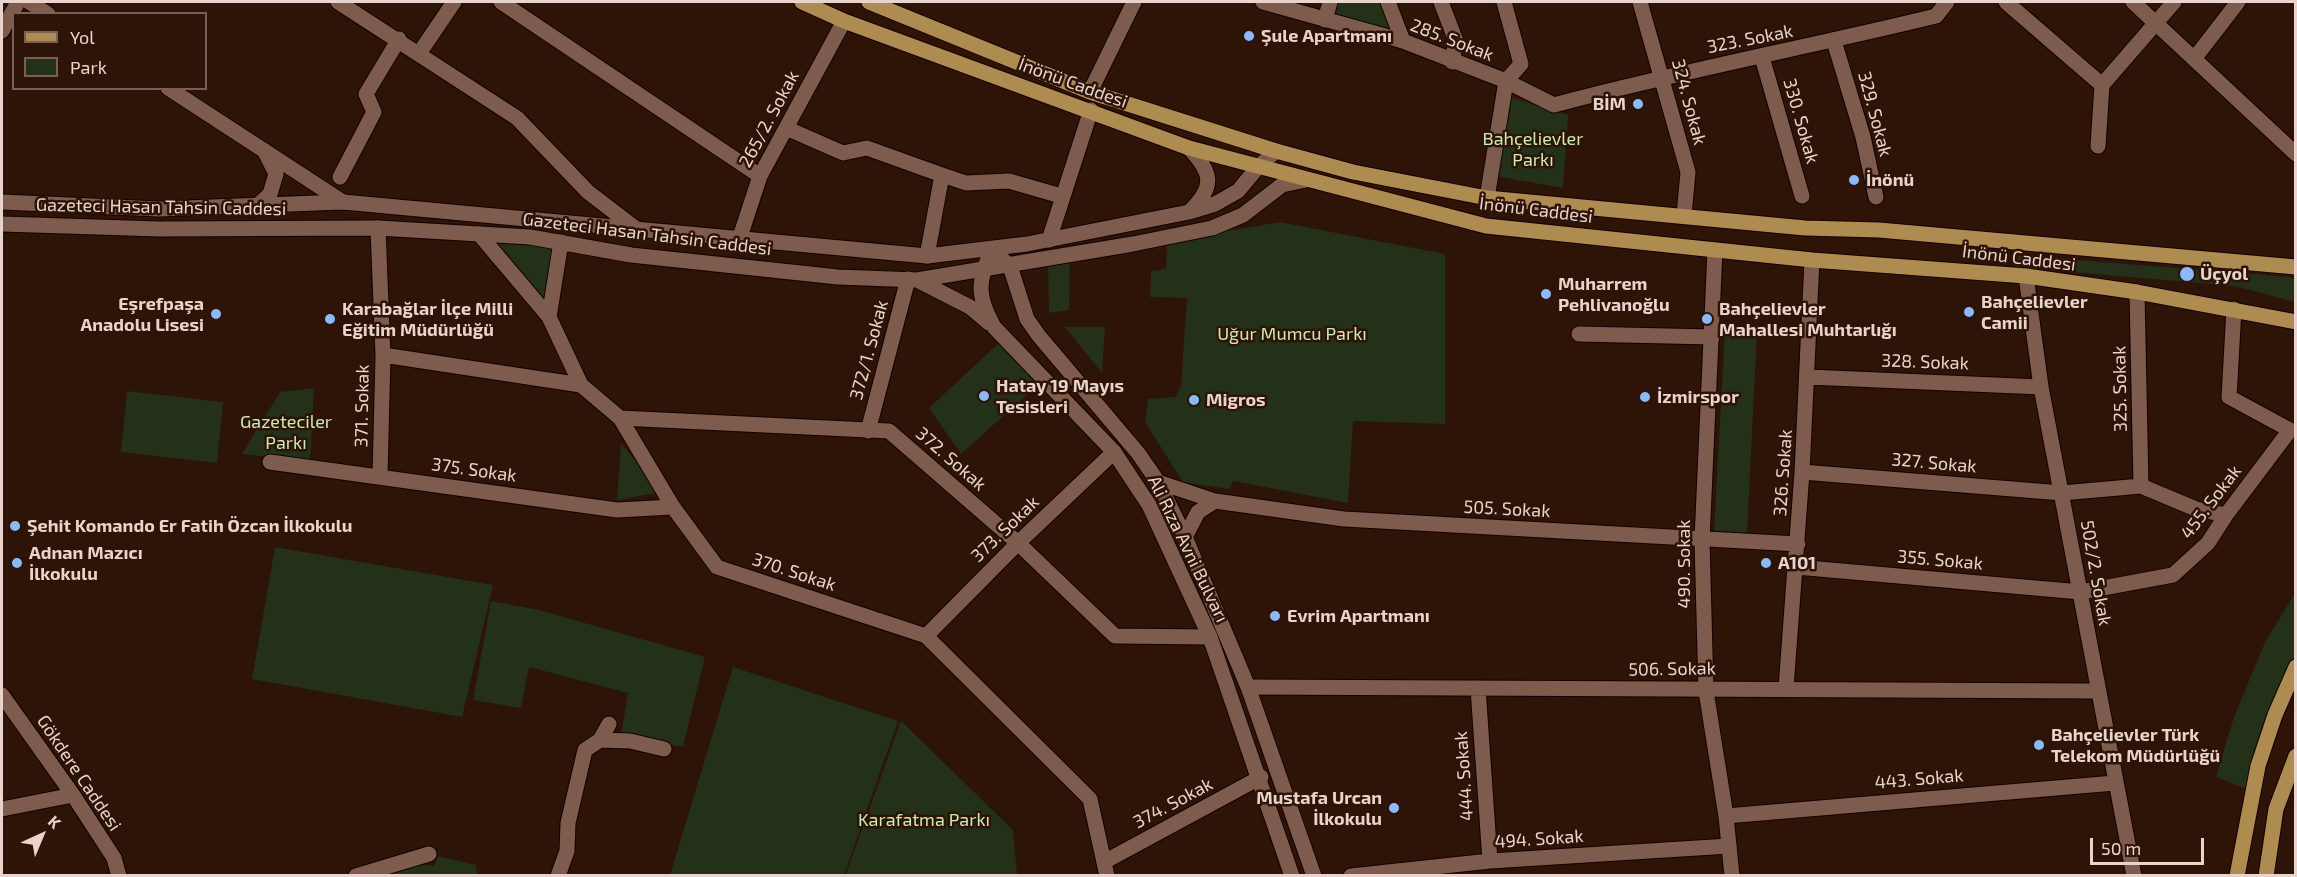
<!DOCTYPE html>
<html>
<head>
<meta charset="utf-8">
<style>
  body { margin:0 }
  #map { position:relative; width:2297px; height:877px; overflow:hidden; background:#2e1307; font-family:"Exo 2",sans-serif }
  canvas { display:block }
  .frame { position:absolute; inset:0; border:3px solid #e8d4cc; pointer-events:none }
  .legend { position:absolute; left:12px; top:12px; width:195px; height:78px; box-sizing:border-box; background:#2e1307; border:2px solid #786056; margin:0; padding:8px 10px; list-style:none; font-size:18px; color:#e8d4cc }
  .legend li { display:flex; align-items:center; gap:12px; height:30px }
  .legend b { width:30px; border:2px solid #786056 }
  .north { position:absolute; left:12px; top:805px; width:60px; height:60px; -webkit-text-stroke:4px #2e1307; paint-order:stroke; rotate:44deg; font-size:16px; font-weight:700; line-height:24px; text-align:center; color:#e8d4cc }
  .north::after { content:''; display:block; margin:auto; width:21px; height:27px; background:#e8d4cc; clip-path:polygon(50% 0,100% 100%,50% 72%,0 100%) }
  .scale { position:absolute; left:2090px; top:838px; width:114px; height:27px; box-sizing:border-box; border:3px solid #e8d4cc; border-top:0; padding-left:8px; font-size:18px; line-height:21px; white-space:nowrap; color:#e8d4cc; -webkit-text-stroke:4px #2e1307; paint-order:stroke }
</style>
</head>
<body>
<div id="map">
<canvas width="2297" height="877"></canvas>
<div class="frame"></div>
<ul class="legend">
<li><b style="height:8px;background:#ae8b4f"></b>Yol</li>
<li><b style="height:16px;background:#223117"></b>Park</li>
</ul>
<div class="north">K</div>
<div class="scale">50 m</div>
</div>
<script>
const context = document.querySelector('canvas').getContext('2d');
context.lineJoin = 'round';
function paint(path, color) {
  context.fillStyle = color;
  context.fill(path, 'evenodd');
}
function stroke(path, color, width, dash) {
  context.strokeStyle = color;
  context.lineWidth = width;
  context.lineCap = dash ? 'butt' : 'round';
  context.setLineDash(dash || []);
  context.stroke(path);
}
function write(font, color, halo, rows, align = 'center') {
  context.font = font + ' "Exo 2",sans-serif';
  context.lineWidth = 5;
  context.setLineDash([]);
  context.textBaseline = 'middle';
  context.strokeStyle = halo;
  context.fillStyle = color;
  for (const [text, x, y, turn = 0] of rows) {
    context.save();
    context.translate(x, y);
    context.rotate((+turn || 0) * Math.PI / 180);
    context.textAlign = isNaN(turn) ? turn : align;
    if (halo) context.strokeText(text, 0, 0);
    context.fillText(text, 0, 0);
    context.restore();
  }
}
paint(new Path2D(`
  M1337,2H1385L1397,33L1332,18Z
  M1510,97L1568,115L1563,188L1495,176Z
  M1280,222L1445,254V424L1353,421L1348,503L1233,481L1229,489L1183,482L1145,422L1148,399L1175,397L1181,386L1187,298L1150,297L1151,271L1166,269L1167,241Z
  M490,235L557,241L547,307Z
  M2015,255L2289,277L2295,279V302L2235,286L2014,267Z
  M1070,257L1069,310L1049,313L1048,264Z
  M1065,327H1105L1102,373Z
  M1725,330L1757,332L1747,533L1714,531Z
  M1001,341L1040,383L961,454L929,408Z
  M314,388L310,461L242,454L280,392Z
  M127,391L223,402L217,463L121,452Z
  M621,443L661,492L617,500Z
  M275,547L493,585L462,717L252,679Z
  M2295,593V655L2267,723L2249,790L2216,777L2234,717L2265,642Z
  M491,601L539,610L705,657L683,747L621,735L628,693L529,667L521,708L473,700Z
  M733,667L898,721L844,875H670Z
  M901,721L1013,830L1017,875L846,874Z
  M438,856L476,865L477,875L381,876L416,864L434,866Z`), '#223117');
const street = new Path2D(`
  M29,2L48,14
  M338,2L517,118L588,192L635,228
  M501,2L760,176
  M1263,2L1403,41L1506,81L1554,105C1680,71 1809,47 1936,16L1947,2
  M1388,2L1403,41
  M1441,2L1456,41L1452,62
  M1640,2L1688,172L1684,215
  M2006,2L2102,85L2174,2
  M1325,20L1330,2
  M2,31L18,2
  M1834,41L1863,137L1876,197
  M420,52L454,2
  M1762,57L1802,196
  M2194,59L2238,2
  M168,88L343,202
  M1090,92L1134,2
  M786,128L843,153L867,148L942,175L927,256
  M2098,146L2102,85
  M942,175L966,183L1009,181L1061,196
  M340,177L374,112L366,94L399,39
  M1487,198L1506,81L1521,64L1504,2
  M257,206L270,194L276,174L264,150
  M378,228L383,355L380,476
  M479,234L549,317
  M739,240L760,176L844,21
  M1049,240L1091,110
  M561,242L549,317L581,385L620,418L673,507L717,567L926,636L1090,799L1107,876
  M2026,276L2041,387L2134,876
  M2137,292L2141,486
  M1579,334L1712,337
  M383,355L581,385
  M1808,377L2041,387
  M620,418L889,431L1018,543L1115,636L1210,637
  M868,431L908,279
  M270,462L617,510L673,507
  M1802,472L2062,493L2141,486L2196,509L2226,515
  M1158,482L1215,501L1344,519L1798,544
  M1185,537L1198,512L1215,501
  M1796,567L2081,592L2173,575L2208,543L2226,515L2290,430L2229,397L2234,309
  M926,636L1018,543L1114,452
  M1248,687L2097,691
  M1478,688L1490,861
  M1786,688L1802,472L1812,260
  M2,695L73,795L114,858L119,876
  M600,740L609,724
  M2,809L73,795
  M1726,816L2115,783
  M1104,862L1261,777
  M356,876L429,854
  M558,876L567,851L568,823L585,750L600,740L630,741L664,749
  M1351,876L1490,861L1729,846`);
const secondary = new Path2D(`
  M2133,2L2296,154
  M1189,148C1211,172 1216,185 1191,210
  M2,202L159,209L343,202L927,256L1027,244L1189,212L1215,204L1238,191L1258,167L1276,151
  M2,224L159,229L378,228L530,237L631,255L838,277L917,280L1133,244L1212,228L1243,215L1282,185L1306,180
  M1715,250L1702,540L1706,691L1726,816L1732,876
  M917,280L970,307L989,323
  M1292,876L1210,637L1149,505L1114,452L994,327C977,296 977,282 992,250L1010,266L1027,319L1039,336L1138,453L1158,482L1185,537L1248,687L1314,876`);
const primary = new Path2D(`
  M802,2L844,21L1189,148L1486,226L1812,260L2026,276L2137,292L2296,322
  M869,2L1090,92L1276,151L1353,172L1487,198L1805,228L1879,230L2296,267
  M2237,876L2258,766L2275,715L2296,667
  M2266,876L2276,809L2296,756`);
stroke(street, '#150100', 17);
stroke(secondary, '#150100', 17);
stroke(primary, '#150100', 17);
stroke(street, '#7d5b4d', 15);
stroke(secondary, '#7d5b4d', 15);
stroke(primary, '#ae8b4f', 15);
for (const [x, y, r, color] of [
  [1249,36,6,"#89bafc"],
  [1638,104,6,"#89bafc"],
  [1854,180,6,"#89bafc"],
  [2187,274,8,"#89bafc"],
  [1546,294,6,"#89bafc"],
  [1969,312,6,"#89bafc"],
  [216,314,6,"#89bafc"],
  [330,319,6,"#89bafc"],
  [1707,319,6,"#89bafc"],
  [984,396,6,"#89bafc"],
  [1645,397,6,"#89bafc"],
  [1194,400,6,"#89bafc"],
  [15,526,6,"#89bafc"],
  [17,563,6,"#89bafc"],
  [1766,563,6,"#89bafc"],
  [1275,616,6,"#89bafc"],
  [2039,745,6,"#89bafc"],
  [1394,808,6,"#89bafc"]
]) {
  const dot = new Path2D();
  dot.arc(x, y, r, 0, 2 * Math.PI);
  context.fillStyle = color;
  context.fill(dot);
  stroke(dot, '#2e1307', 2);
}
write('bold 18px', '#e8d4cc', '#2e1307', [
  ["Şule Apartmanı",1261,36],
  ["BİM",1626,104,"right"],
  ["İnönü",1866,180],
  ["Üçyol",2200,274],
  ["Muharrem",1558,284],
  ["Pehlivanoğlu",1558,305],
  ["Bahçelievler",1981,302],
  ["Camii",1981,323],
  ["Eşrefpaşa",204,304,"right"],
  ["Anadolu Lisesi",204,325,"right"],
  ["Karabağlar İlçe Milli",342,309],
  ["Eğitim Müdürlüğü",342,330],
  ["Bahçelievler",1719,309],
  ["Mahallesi Muhtarlığı",1719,330],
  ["Hatay 19 Mayıs",996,386],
  ["Tesisleri",996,407],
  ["İzmirspor",1657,397],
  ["Migros",1206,400],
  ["Şehit Komando Er Fatih Özcan İlkokulu",27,526],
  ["Adnan Mazıcı",29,553],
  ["İlkokulu",29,574],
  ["A101",1778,563],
  ["Evrim Apartmanı",1287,616],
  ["Bahçelievler Türk",2051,735],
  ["Telekom Müdürlüğü",2051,756],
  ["Mustafa Urcan",1382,798,"right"],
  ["İlkokulu",1382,819,"right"]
], 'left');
write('18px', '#e8d4cc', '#2e1307', [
  ["323. Sokak",1750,39,-11],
  ["285. Sokak",1452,40,21],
  ["İnönü Caddesi",1073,83,20],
  ["324. Sokak",1689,102,75],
  ["329. Sokak",1875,114,75],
  ["265/2. Sokak",769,119,-62],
  ["330. Sokak",1801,121,74],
  ["Gazeteci Hasan Tahsin Caddesi",161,207,1],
  ["İnönü Caddesi",1536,210,7],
  ["Gazeteci Hasan Tahsin Caddesi",647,234,7],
  ["İnönü Caddesi",2019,258,7],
  ["372/1. Sokak",869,350,-75],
  ["328. Sokak",1925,362,2],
  ["325. Sokak",2120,389,-91],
  ["371. Sokak",362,406,-89],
  ["372. Sokak",951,459,41],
  ["327. Sokak",1934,463,5],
  ["375. Sokak",474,470,8],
  ["326. Sokak",1783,473,-86],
  ["455. Sokak",2211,502,-53],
  ["505. Sokak",1507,509,3],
  ["373. Sokak",1005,529,-44],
  ["Ali Rıza Avni Bulvarı",1188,549,64],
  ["355. Sokak",1940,560,5],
  ["490. Sokak",1684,564,-90],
  ["370. Sokak",794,572,18],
  ["502/2. Sokak",2096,573,80],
  ["506. Sokak",1672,669,-1],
  ["Gökdere Caddesi",79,773,56],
  ["444. Sokak",1464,776,-94],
  ["443. Sokak",1919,779,-5],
  ["374. Sokak",1173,803,-28],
  ["494. Sokak",1539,839,-4]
]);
write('18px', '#c9ecb2', '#2e1307', [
  ["Bahçelievler",1533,139],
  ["Parkı",1533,160],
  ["Uğur Mumcu Parkı",1292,334],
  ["Gazeteciler",286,422],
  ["Parkı",286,443],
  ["Karafatma Parkı",924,820]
]);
</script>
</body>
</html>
